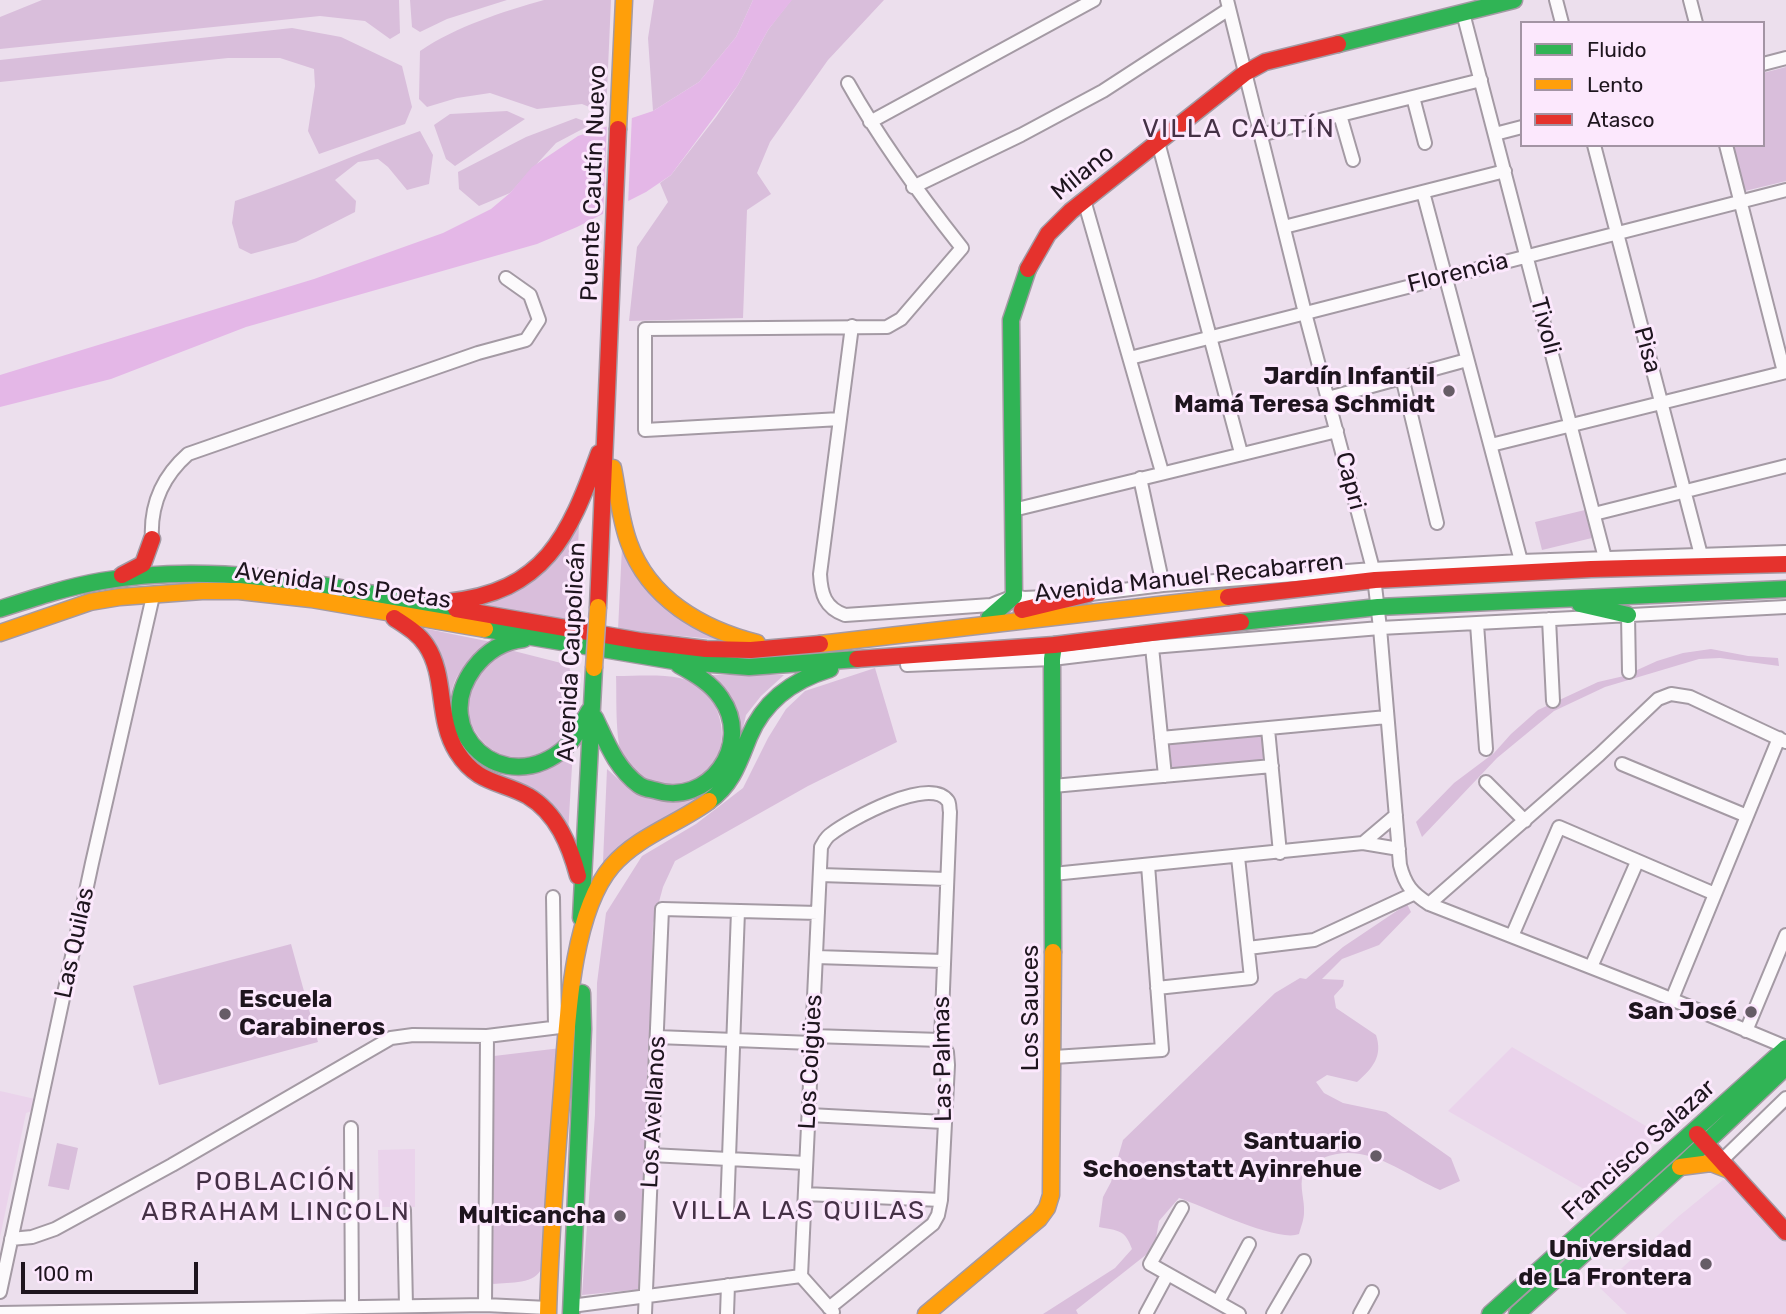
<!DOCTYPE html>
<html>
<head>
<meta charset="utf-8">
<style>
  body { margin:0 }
  #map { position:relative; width:1786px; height:1314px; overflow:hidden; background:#ecdfed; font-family:Rubik,sans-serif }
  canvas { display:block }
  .legend { position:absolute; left:1520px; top:21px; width:245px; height:126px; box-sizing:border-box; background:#fce8fd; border:2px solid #a394a4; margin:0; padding:9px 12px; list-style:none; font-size:21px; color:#1e151e }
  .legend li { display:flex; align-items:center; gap:14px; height:35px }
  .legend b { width:35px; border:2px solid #a394a4 }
  .scale { position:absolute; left:21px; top:1262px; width:177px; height:32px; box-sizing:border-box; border:4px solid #1e151e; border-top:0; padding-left:9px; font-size:21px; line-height:24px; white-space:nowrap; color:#1e151e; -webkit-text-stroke:5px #fce8fd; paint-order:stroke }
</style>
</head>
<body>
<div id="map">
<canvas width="1786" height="1314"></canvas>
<ul class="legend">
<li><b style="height:9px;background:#30b455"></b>Fluido</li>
<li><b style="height:9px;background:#ff9f0a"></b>Lento</li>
<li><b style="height:9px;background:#e5322d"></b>Atasco</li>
</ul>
<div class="scale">100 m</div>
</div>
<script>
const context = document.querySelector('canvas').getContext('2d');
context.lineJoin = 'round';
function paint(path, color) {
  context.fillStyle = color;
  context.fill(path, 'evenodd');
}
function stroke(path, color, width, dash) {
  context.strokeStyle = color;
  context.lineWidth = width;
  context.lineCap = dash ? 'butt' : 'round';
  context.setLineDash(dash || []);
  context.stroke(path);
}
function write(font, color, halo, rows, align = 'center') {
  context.font = font + ' Rubik,sans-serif';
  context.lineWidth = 6;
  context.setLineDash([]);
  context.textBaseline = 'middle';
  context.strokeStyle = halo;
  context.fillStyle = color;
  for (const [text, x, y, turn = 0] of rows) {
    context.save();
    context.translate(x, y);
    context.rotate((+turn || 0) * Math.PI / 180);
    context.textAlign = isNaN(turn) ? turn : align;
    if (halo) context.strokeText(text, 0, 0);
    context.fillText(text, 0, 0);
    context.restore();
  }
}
paint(new Path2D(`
  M1512,1047L1661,1135L1594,1195L1448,1111Z
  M0,1091L35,1099L32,1111L26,1113L0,1237Z
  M415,1149V1207H379L378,1150Z
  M1723,1180H1729L1786,1240V1314H1627L1600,1288L1679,1216Z`), '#ead3eb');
paint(new Path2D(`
  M42,0H399L400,33L390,39L365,21L320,16L0,49V17Z
  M410,0H507L447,19L420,32L412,27Z
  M544,0H611L606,114L582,104L537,109L490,93L457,98L427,107L419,99L420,51C457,26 502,12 544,0Z
  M654,0H753L736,37L699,82L653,111L648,38Z
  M791,0H884L828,60L770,142L757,173L771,194L747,210L743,318L629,321L637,247L668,202L660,183L671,175L716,117L738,85L768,30Z
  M292,28L341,37L402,66L412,107L405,124L319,154L308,131L315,86L314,69L280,58H228L0,82V60Z
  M1786,67V181L1745,191L1733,145H1763V73Z
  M507,111L525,119L455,166L446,159L434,125L450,114Z
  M576,118L592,124L556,143L510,193L479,206L459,189L458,172L526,137Z
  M420,131L433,155L429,184L407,190L388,167L378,159L358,162L335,180L356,201L355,212L296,242L251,254L239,248L232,223L235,201C298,180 358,153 420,131Z
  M1585,510L1592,538L1542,550L1535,522Z
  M579,524L575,623L470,605Z
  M622,547L723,640L618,630Z
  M418,627L491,642C429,691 452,705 483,765L573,749L568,834L475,766Z
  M506,649L569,665C579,716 579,715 548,757C537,758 525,761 515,759C475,751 455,708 476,674C482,664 497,656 506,649Z
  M1711,649L1748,656L1778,658L1779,666L1720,658L1699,659L1605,687L1554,711L1497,758L1422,837L1416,822L1454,783L1494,753L1511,734L1538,710L1598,682L1624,676L1657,661L1683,653Z
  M875,668L897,742L808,786L675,861L663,887L653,924L643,1289L582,1295L595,1115L597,983L606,913L642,856L696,824L743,788L768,738L786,709L805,691Z
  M703,675H784L761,696L746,715L737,754L718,787L603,862L607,769L634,793L670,802L734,747Z
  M616,676C637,676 661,674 680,678C695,682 710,694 716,708C745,776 660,811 626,765C614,748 617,697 616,676Z
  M1265,734L1267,762L1169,771L1166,742Z
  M1407,904L1411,912L1379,945L1342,959L1322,979L1344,980L1343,986L1334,996L1336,1008L1376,1035C1383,1056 1373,1068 1357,1082L1327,1075L1316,1082L1324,1093L1343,1103L1386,1112L1451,1158L1460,1181L1440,1190C1404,1174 1365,1140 1323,1158C1315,1161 1306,1165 1303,1174C1299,1187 1305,1200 1304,1213C1304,1219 1301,1227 1299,1234C1278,1243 1203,1206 1179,1198L1159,1221L1156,1238L1147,1254L1076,1310L1078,1314H1043L1115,1268L1132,1249C1125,1229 1118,1231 1099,1227L1103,1197L1111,1182L1123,1140L1275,993L1300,978L1306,979L1343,947Z
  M291,944L318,1042L159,1085L133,986Z
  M561,1048L542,1267C536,1285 510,1282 493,1284L494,1056Z
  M57,1143L78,1148L69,1190L48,1186Z`), '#d9bedb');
paint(new Path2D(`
  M753,0H792L768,30L738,85L671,175L646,192L577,227L537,244L246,327L111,379L0,407V375L314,279L443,233L491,209L510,193L532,167L578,136L653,111L699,82L736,37Z`), '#e4b7e7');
paint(new Path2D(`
  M632,114L628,205L603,218L607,122Z`), '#ecdfed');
const street = new Path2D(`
  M1227,0L1305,313L1373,569L1380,628L1400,865C1405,885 1412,893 1429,904L1654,992L1786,1047
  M1556,0L1562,23
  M1690,0L1696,23
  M1463,13L1605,558
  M1763,64L1786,58
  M1413,97L1425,143
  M1340,115L1353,160
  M870,122L1094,0
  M1495,134L1522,127
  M1260,135L1481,80
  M1158,142L1241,453
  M1594,145L1701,555
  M1726,145L1784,372
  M913,187L1021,135L1103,91L1229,9
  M1423,192L1521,561
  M1084,200L1162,472
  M1284,227L1505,171
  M852,326L820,574C821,594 825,608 845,615L991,605L1014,596L1024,598L1046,597
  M1130,358L1786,190
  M1402,377L1437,523
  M1328,398L1467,360
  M840,419L645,430V329L887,327L901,319L962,248C920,195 881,142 848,83
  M1491,445L1786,372
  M1140,478L1163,585
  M1013,510L1337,431
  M1594,514L1786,466
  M152,539C150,505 162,477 188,454L478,353L526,340L539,320L530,295L506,278
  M1082,595L1163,585L1373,569L1521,561L1786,552
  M1628,615L1629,672
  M1549,619L1553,701
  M1477,624L1486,749
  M1152,647L1165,776
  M907,665L1052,659L1152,647L1380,628L1786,607
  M1268,729L1280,853
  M1161,738L1387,717
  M1622,764L1747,816
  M1486,782L1525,821
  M1053,786L1272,766
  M1363,843L1396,815
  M1053,874L1363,843L1399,849
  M820,875L947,879
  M553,897L555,1027
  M1429,904L1599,755L1658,699L1671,694L1690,697L1786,742
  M1512,936L1559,827L1715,894
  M1248,948L1314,940L1413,894
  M816,957L943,961
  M1591,967L1637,862
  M1157,988L1251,978L1238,857
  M1672,999L1779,738
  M1746,1031L1786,935
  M812,1036L941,1040
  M657,1037L812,1043
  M1054,1057L1162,1050L1148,865
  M809,1115L944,1122
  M351,1128L352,1307
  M651,1155L806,1163
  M1721,1161L1786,1098
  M805,1194L941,1200
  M1182,1208L1150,1264L1239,1314
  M404,1210L406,1306
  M727,1212L738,911
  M11,1239L32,1237L55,1229L172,1165L391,1038L413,1035L487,1036L568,1026
  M801,1276L821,847C824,842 826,837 831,834C849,820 930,775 948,801C950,804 949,808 950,812L941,1040L947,1052L948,1065L941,1200L938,1215L933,1224L829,1308
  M0,1292L92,863L153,596
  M1218,1302L1249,1244
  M485,1305L487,1036
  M571,1306L801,1276L833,1312
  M0,1313L485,1305L548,1308
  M645,1314L662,909L818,913
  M727,1314L728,1285
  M1146,1314L1167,1275
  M1273,1314L1304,1261
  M1360,1314L1372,1292`);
const fast = new Path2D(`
  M1338,44L1514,0
  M1580,604L1628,615
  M0,609C34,598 67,587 102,581C220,560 340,588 456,609
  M989,618L1014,596L1011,320L1028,269
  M1241,622L1378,607L1786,589
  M485,629L674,661L749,667L857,659
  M524,639C503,641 487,651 474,668C427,731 504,802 566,747C576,738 582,723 589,711
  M595,718C607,743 616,768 639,785C643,788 649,789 654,790C708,808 754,745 721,698C711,683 695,674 679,665
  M709,801C732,785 739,762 749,737C764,701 793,680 830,669
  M581,918L594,668
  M1053,952L1052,659L1054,645
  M571,1314L583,1029L582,993
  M1490,1314L1786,1048
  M1517,1314L1680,1167L1786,1067`);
const slow = new Path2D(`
  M618,129L624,0
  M613,468C618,493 620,519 629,543C649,599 702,629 757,643
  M0,633L90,602L120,597L202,591H239L311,599L485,629
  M820,644L1228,597
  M1680,1167L1711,1163L1729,1170
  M548,1314C550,1240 556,1165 562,1091C567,1028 570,915 612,866C638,836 678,824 709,801
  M926,1314L1039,1219L1047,1208L1051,1195L1053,952`);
const jam = new Path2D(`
  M1028,269L1048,234L1071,211L1245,73L1265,62L1338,44
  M122,575L143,564L152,539
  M1228,597L1375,580L1591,569L1786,564
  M447,602C545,592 569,536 599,453
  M598,607L618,129
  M456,609L640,641L706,649L751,650L820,644
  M1022,610L1088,594
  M394,618C406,626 418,633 426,645C447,676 436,719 457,752C477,784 501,781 528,796C557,813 570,846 578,876
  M857,659L1054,645L1241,622
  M1697,1134L1786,1232`);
stroke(street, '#a49aa4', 16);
stroke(fast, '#a49aa4', 19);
stroke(slow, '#a49aa4', 19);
stroke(jam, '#a49aa4', 19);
stroke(street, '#fcfafc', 12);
stroke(fast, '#30b455', 16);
stroke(slow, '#ff9f0a', 16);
stroke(jam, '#e5322d', 16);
const slowBridge = new Path2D(`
  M594,668L598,607`);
stroke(slowBridge, '#ada0ae', 19, []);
stroke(slowBridge, '#ff9f0a', 16);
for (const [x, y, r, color] of [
  [1449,391,7,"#665c66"],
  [1751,1012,7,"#665c66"],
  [225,1014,7,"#665c66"],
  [1376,1156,7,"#665c66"],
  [620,1216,7,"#665c66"],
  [1706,1264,7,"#665c66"]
]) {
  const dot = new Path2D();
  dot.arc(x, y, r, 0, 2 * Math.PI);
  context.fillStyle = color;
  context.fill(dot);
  stroke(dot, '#fce8fd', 2.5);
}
write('24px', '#1e151e', '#fce8fd', [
  ["Milano",1083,173,-39],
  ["Puente Cautín Nuevo",594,183,-88],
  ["Florencia",1458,273,-14],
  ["Tivoli",1545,326,75],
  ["Pisa",1647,350,75],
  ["Capri",1350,481,75],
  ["Avenida Manuel Recabarren",1189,578,-6],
  ["Avenida Los Poetas",343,586,8],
  ["Avenida Caupolicán",572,652,-87],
  ["Las Quilas",75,943,-78],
  ["Los Sauces",1031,1008,-90],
  ["Las Palmas",943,1059,-91],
  ["Los Coigües",811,1062,-87],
  ["Los Avellanos",654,1112,-87],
  ["Francisco Salazar",1639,1150,-42]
]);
write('bold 24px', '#1e151e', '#fce8fd', [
  ["Jardín Infantil",1435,377],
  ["Mamá Teresa Schmidt",1435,405],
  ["Escuela",239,1000,"left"],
  ["Carabineros",239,1028,"left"],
  ["San José",1737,1012],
  ["Santuario",1362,1142],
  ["Schoenstatt Ayinrehue",1362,1170],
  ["Multicancha",606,1216],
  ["Universidad",1692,1250],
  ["de La Frontera",1692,1278]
], 'right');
context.letterSpacing = '2px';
write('26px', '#453146', '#fce8fd', [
  ["VILLA CAUTÍN",1239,129],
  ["POBLACIÓN",276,1182],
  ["ABRAHAM LINCOLN",276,1212],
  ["VILLA LAS QUILAS",799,1211]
]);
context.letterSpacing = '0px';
</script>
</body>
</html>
